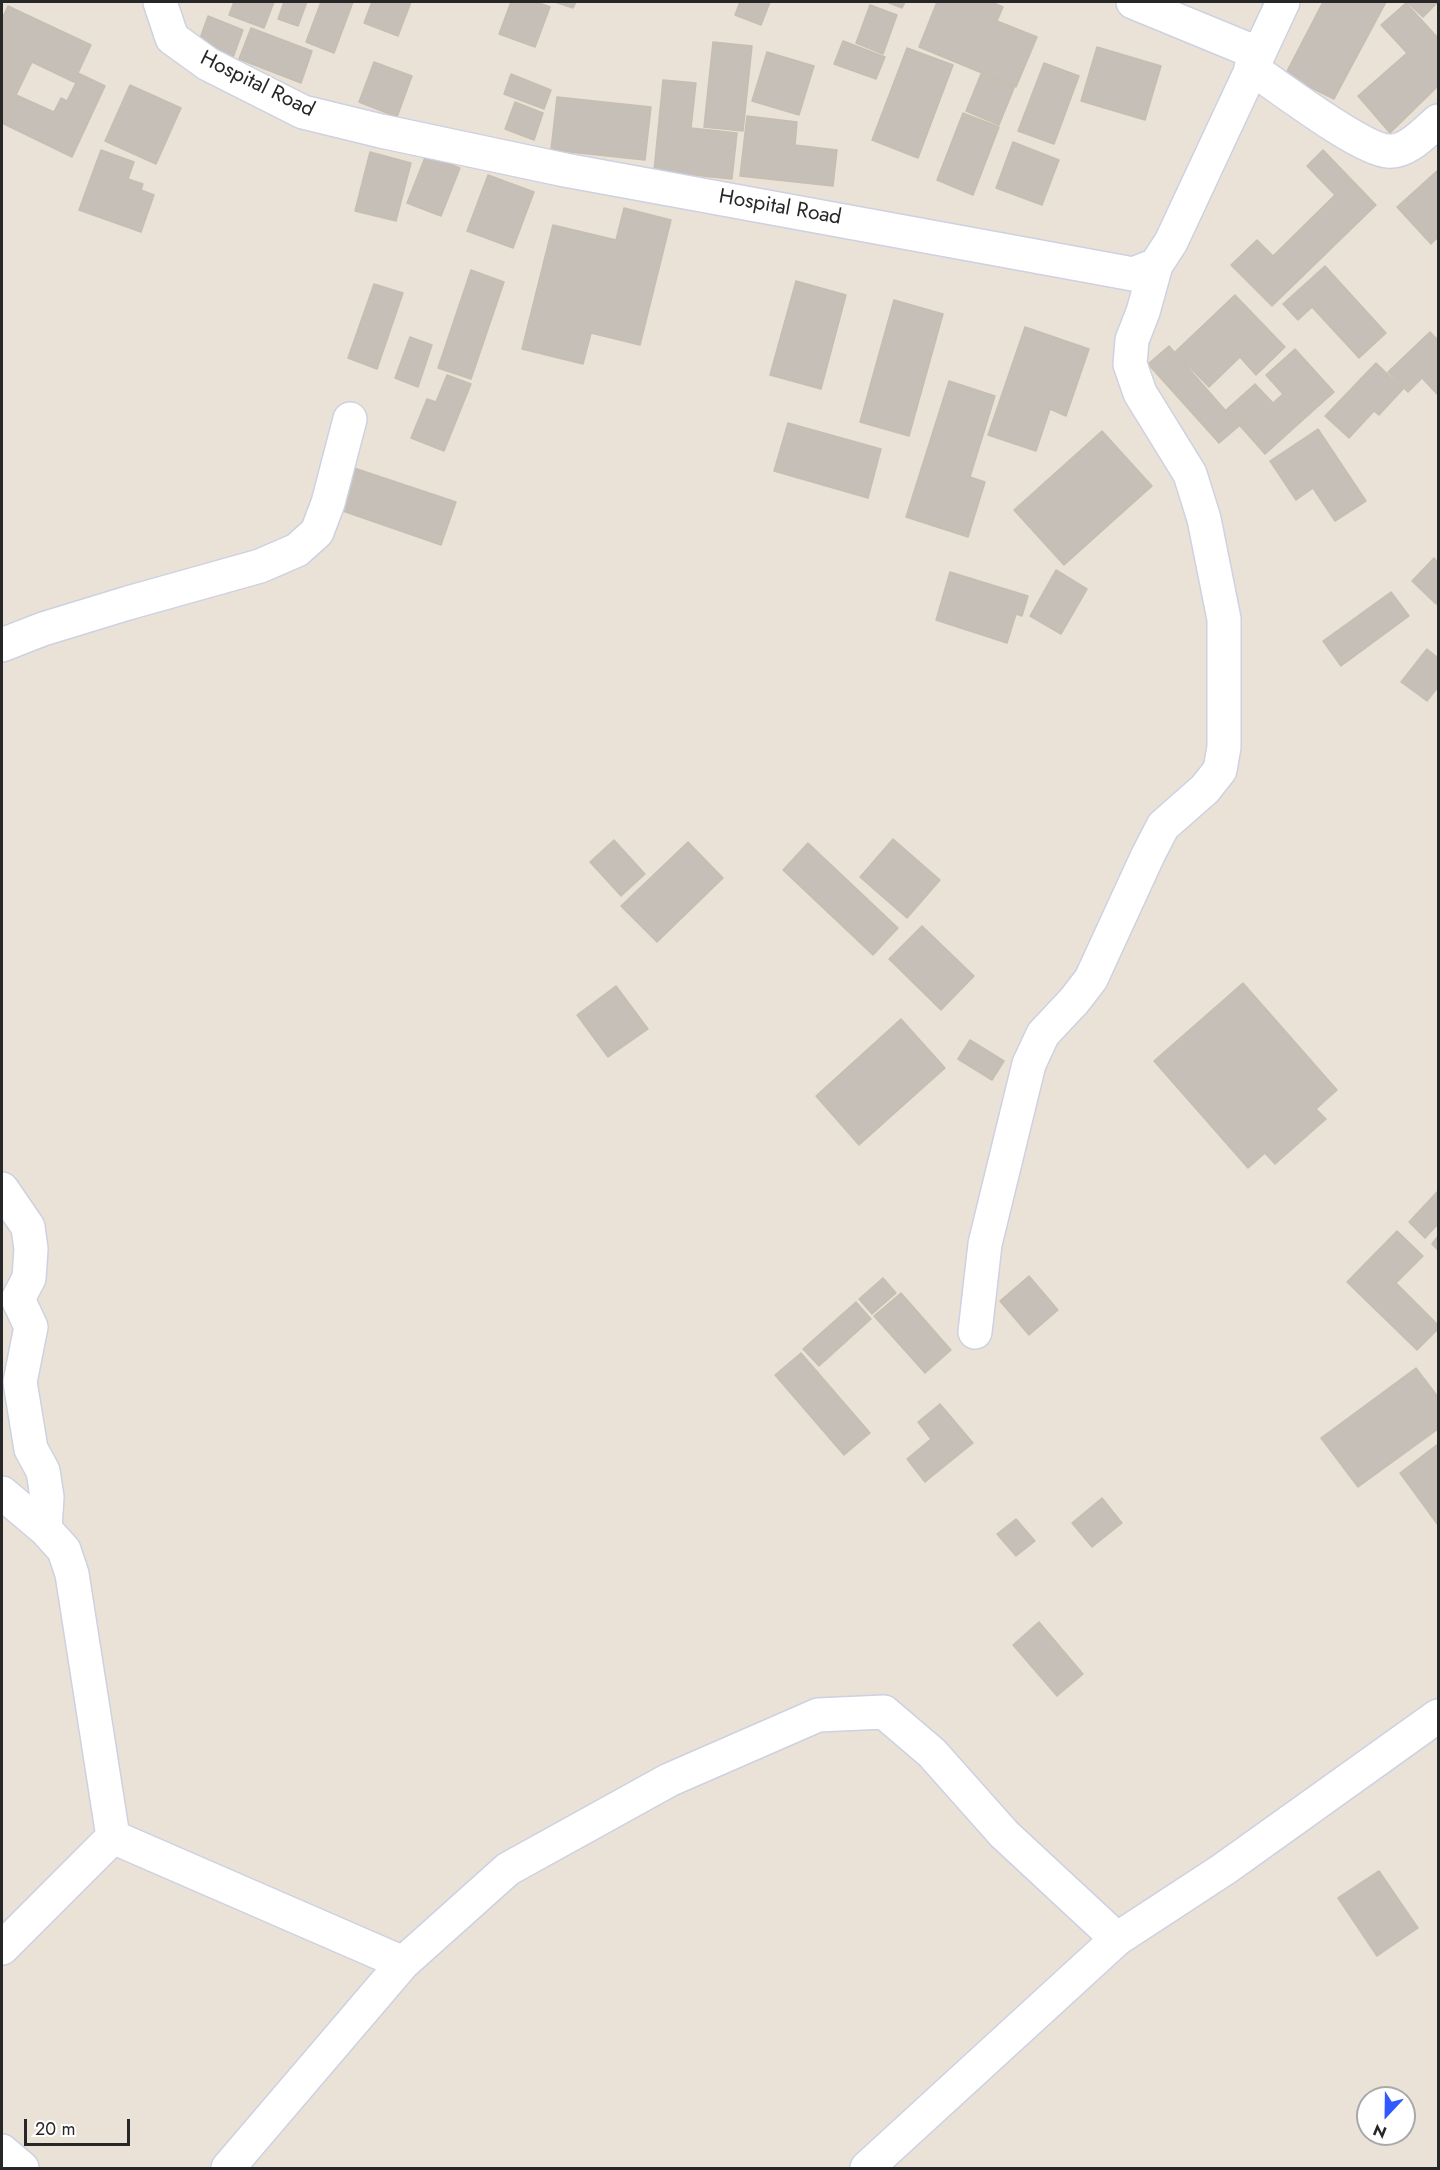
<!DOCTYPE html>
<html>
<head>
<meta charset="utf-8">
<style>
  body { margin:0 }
  #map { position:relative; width:1440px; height:2170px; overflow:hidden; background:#eae2d7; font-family:Jost,sans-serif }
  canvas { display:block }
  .frame { position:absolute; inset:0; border:3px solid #272727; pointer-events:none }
  .north { position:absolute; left:1356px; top:2086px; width:60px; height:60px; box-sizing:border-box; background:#fff; border:2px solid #a9a9a9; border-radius:50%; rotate:202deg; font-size:16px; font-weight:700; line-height:24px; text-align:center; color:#272727 }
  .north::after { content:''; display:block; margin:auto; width:21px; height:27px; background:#315afe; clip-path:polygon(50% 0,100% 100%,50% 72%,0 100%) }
  .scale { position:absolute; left:24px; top:2119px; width:106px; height:27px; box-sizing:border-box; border:3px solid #272727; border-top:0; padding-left:8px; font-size:18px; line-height:21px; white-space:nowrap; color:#272727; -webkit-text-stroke:4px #fff; paint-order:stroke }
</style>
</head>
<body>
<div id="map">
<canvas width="1440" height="2170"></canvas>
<div class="frame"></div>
<div class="north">N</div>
<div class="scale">20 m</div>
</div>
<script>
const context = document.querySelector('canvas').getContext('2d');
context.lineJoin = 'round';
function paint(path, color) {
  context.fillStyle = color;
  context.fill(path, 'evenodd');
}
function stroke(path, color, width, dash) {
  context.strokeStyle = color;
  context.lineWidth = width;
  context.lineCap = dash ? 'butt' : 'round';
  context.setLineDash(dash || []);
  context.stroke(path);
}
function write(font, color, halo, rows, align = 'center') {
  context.font = font + ' Jost,sans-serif';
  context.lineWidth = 4.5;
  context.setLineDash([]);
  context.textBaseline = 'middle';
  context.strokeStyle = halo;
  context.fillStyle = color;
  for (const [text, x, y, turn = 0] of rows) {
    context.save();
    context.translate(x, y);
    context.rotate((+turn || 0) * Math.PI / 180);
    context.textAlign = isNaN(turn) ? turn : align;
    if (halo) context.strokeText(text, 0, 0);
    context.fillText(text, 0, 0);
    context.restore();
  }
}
const building = new Path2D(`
  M234,2H274L264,28L229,15Z
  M284,2H307L298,26L278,19Z
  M321,2H353L334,53L306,42Z
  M372,2H411L398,36L364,23Z
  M511,2H539V3L550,7L535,47L499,34Z
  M555,2H576L573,8Z
  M740,2H770L761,25L735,15Z
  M887,2H905L902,8Z
  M937,2H991L1003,7L997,21L1037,37L1016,87L919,47Z
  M1323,2H1386L1334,99L1285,75Z
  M1407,2H1438L1423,17Z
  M1406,3L1438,38V86L1390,133L1358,96L1407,53L1381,25Z
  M870,5L897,15L883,54L856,43Z
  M8,6L91,45L78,73L105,86L72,157L2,123V19ZM32,62L76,83L67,101L61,98L54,112L16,95Z
  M208,16L243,30L231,63L196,50Z
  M251,28L312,51L301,83L239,59Z
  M843,41L885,57L876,79L834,64Z
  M713,42L752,46L743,131L704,127Z
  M1097,47L1161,66L1145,120L1081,101Z
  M907,48L953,65L918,158L872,140Z
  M767,52L814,66L799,115L752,101Z
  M374,62L412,76L397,117L359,102Z
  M1044,63L1079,76L1054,144L1018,131Z
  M511,74L551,90L544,109L504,94Z
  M981,74L1014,88L999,125L966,111Z
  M663,80L696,83L691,128L737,133L732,179L654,171Z
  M130,85L181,108L156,164L105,141Z
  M557,97L651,107L645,160L551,150Z
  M515,102L543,113L534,140L505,129Z
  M963,113L999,127L973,195L937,180Z
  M747,116L797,122L795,145L837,150L833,186L740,176Z
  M1013,142L1059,160L1042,205L996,188Z
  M101,150L134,162L128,179L143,184L141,190L154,195L141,232L79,210Z
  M1323,150L1376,205L1272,306L1231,265L1257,240L1273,256L1335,195L1307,166Z
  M370,152L411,163L396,221L355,211Z
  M426,155L460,168L441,216L407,203Z
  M1438,170V237L1431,244L1397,207Z
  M488,175L534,192L513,248L467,231Z
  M624,208L671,220L640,345L591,333L583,364L522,349L553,225L616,240Z
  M1325,266L1386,333L1359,358L1312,307L1298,320L1283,304Z
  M471,270L504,282L471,379L438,368Z
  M796,281L846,295L821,389L770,375Z
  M374,284L403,293L377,369L348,358Z
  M1235,295L1285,347L1256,375L1240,357L1209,387L1175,352Z
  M894,300L943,314L909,436L860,422Z
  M1025,327L1089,349L1066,416L1050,409L1036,451L988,435Z
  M1430,332L1438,340V395L1422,378L1408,392L1388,372Z
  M410,337L432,345L418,387L395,378Z
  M1169,346L1239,426L1219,443L1148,364Z
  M1295,349L1334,392L1265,454L1226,410L1255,384L1273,403L1283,394L1266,375Z
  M1376,363L1403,389L1379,415L1374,411L1349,438L1325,416Z
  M447,375L471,384L444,451L411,438L427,399L436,402Z
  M949,381L995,396L970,477L985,482L968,537L906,517Z
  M788,423L881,449L868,498L774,471Z
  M1318,429L1366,501L1335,521L1313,488L1296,500L1270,461Z
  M1102,431L1152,486L1064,565L1014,510Z
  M354,468L456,502L441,545L340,510Z
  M1434,558L1438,563V601L1436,604L1412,581Z
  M1056,570L1087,589L1061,634L1030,616Z
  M950,572L1028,596L1022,616L1016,614L1007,643L936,620Z
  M1391,592L1409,616L1341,666L1323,641Z
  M1427,649L1438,658V687L1427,701L1401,682Z
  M893,839L940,880L907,918L860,877Z
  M614,840L645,874L621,896L590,862Z
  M688,842L723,878L657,942L621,906Z
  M808,843L898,928L873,955L783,870Z
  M922,926L974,976L941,1010L889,959Z
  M1243,983L1337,1090L1316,1109L1326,1119L1275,1164L1265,1153L1248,1168L1154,1061Z
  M616,986L648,1029L608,1057L577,1015Z
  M901,1019L945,1068L859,1145L816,1096Z
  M970,1040L1004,1061L992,1080L958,1059Z
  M1438,1191V1224L1425,1238L1409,1222Z
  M1397,1231L1423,1256L1396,1283L1438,1325V1329L1417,1350L1347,1282Z
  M1438,1236V1250L1432,1244Z
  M1029,1276L1058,1310L1029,1335L1000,1301Z
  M883,1278L896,1293L872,1314L859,1299Z
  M901,1293L951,1350L925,1373L874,1316Z
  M856,1302L871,1319L819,1366L803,1349Z
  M801,1353L870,1433L844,1455L775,1375Z
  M1416,1368L1438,1397V1429L1358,1487L1321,1438Z
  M940,1404L973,1443L925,1482L907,1459L931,1439L918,1422Z
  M1438,1444V1525L1400,1473Z
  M1102,1498L1122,1523L1092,1547L1072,1523Z
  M1016,1519L1035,1541L1016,1556L997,1534Z
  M1039,1622L1083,1674L1057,1696L1013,1645Z
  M1379,1871L1418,1928L1377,1956L1338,1898Z`);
paint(building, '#c5bfb7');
stroke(building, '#c5beb1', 1.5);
const street = new Path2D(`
  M160,2L172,38L208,64L303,112L381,131L565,170L1133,274L1156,265L1171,242L1283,2
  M1133,2L1257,53
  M1251,68C1278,86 1360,149 1388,151C1407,153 1425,132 1438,121
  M2,645L43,629L128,603L260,566L297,550L317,532L328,503L350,419
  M2,1189L28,1227L31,1249L29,1278L18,1299L31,1327L20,1382L31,1449L43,1471L47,1497L45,1529
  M975,1332L985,1244L1029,1064L1043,1034L1074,1001L1091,979L1148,855L1163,826L1205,789L1220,770L1224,747V619L1204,519L1190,474L1140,393L1130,364L1132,340L1143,312L1156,265
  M2,1493L45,1529L64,1550L72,1574L113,1837
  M2,1948L113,1837L403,1963
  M2,2151L22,2168
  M228,2168L403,1963L508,1869L669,1780L818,1715L884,1712L932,1753L1004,1834L1117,1939
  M867,2168L1117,1939L1224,1869L1438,1716`);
stroke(street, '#cdd1e1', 36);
stroke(street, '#fff', 33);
write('21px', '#272727', '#fff', [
  ["Hospital Road",257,85,26],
  ["Hospital Road",780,208,10]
]);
</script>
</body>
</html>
